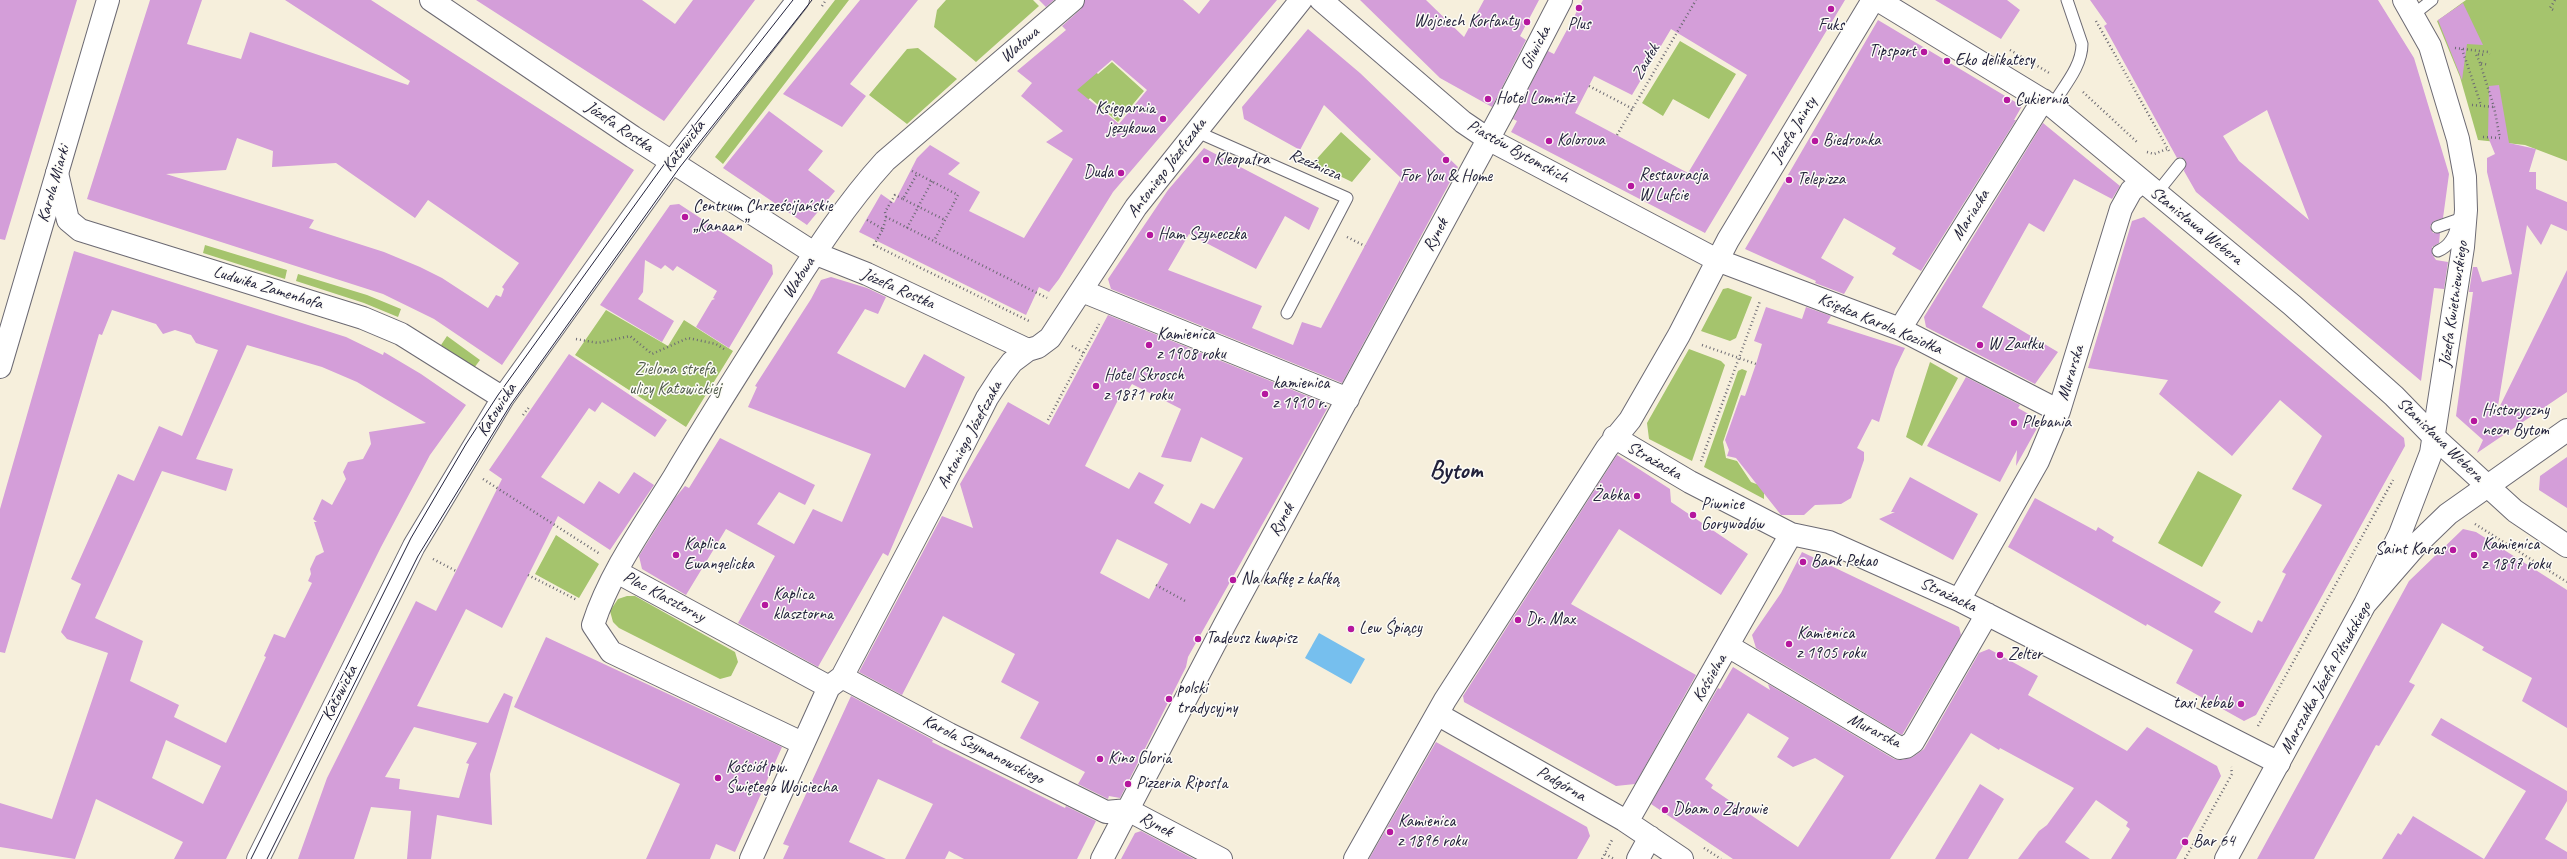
<!DOCTYPE html>
<html>
<head>
<meta charset="utf-8">
<style>
  body { margin:0 }
  canvas { display:block; background:#f6efdc }
</style>
</head>
<body>
<canvas width="2567" height="859"></canvas>
<script>
const context = document.querySelector('canvas').getContext('2d');
context.lineJoin = 'round';
function paint(path, color) {
  context.fillStyle = color;
  context.fill(path, 'evenodd');
}
function stroke(path, color, width, dash) {
  context.strokeStyle = color;
  context.lineWidth = width;
  context.lineCap = dash ? 'butt' : 'round';
  context.setLineDash(dash || []);
  context.stroke(path);
}
function write(font, color, halo, rows, align = 'center') {
  context.font = font + ' Caveat,sans-serif';
  context.lineWidth = 3;
  context.setLineDash([]);
  context.textBaseline = 'middle';
  context.strokeStyle = halo;
  context.fillStyle = color;
  for (const [text, x, y, turn = 0] of rows) {
    context.save();
    context.translate(x, y);
    context.rotate((+turn || 0) * Math.PI / 180);
    context.textAlign = isNaN(turn) ? turn : align;
    if (halo) context.strokeText(text, 0, 0);
    context.fillText(text, 0, 0);
    context.restore();
  }
}
paint(new Path2D(`
  M835,0H849L723,164L715,157Z
  M946,0H1033L1039,6L976,62L934,27L937,10Z
  M2466,0H2567V161L2525,145L2478,140L2460,77L2437,21Z
  M1680,41L1736,74L1709,119L1673,99L1663,116L1642,103Z
  M918,48L957,79L907,124L869,95L907,49Z
  M1112,62L1144,91L1118,122L1090,98L1075,115L1055,98L1091,67L1098,74Z
  M1341,132L1371,159L1352,182L1313,163Z
  M205,245L287,270L285,279L203,253Z
  M298,274L367,295L401,309L398,317L364,303L296,281Z
  M1728,288L1752,297L1736,338L1730,341L1701,331L1723,289Z
  M606,310L668,346L684,320L733,351L686,427L575,355Z
  M447,336L480,360L474,368L441,345Z
  M1689,349L1721,361L1725,365L1692,461L1649,439L1647,423Z
  M1930,362L1958,378L1922,446L1906,437Z
  M1742,369L1747,371L1723,442L1726,458L1737,461L1751,482L1764,487V499L1704,467L1738,371Z
  M2198,471L2242,495L2202,567L2158,543Z
  M556,535L599,564L579,598L535,574Z
  M627,596H635L735,652L738,662L731,676L720,679L619,628L613,622L610,611L618,599Z`), '#a5c46d');
paint(new Path2D(`
  M1319,633L1365,659L1351,684L1305,658Z`), '#76bfee');
paint(new Path2D(`
  M0,0H77L5,240L0,239Z
  M150,0H202L187,44L241,59L250,32L408,85L410,81L285,0H371L634,170L502,365L434,319L383,294L87,199ZM237,138L273,151L272,167L336,163L415,218L428,200L519,263L502,287L504,289L501,297L496,295L488,308L442,278L420,267L384,252L309,228L314,220L166,174L226,170Z
  M476,0H642L675,24L693,0H755L664,121Z
  M860,0H918L850,84L866,96L842,127L783,94Z
  M1039,0H1054L1046,7Z
  M1085,0H1183L1199,14L1210,0H1277L1113,192L1059,279L1049,292L1039,287L1026,315L859,232L881,194L894,203L917,158L930,145L960,163L948,174L980,192L969,211L1024,238L1073,159L1046,142L1063,131L1021,96L1032,83L1017,71L1066,30L1062,26L1081,9ZM1112,60L1147,90L1119,124L1077,90Z
  M1360,0H1426L1464,37L1484,0H1539L1520,36L1526,40L1492,107L1440,78Z
  M1583,0H1845L1705,233L1511,132L1517,121L1513,119L1548,51L1554,54ZM1671,29L1747,75L1688,173L1575,113L1594,76L1632,95Z
  M1935,0H2007L2020,10L2001,39Z
  M2090,0H2378L2414,58L2449,174L2443,218L2434,221L2430,226L2433,233H2440L2439,243L2432,247V254L2436,260L2448,262L2444,289L2434,288L2421,381L2196,192L2184,171L2186,161L2181,157L2177,158L2104,26L2107,24ZM2267,110L2309,220L2239,161L2223,136Z
  M2463,3L2483,45L2467,44L2462,80L2438,20Z
  M1878,20L2022,106L2014,120H2016L1921,271L1892,254L1896,248L1844,218L1821,258L1854,277L1844,294L1815,283L1816,281L1745,249Z
  M1308,29L1360,73L1458,167L1342,383L1111,289L1108,279L1168,190L1204,148L1319,208L1309,230L1285,216L1256,269L1189,234L1168,270L1262,306L1252,328L1293,345L1302,322L1321,328L1401,178L1324,105L1300,150L1244,119L1242,107Z
  M2499,85L2509,143L2536,149L2529,172H2536V189L2567,202V231L2551,224L2541,245L2527,225L2497,412L2567,270V392L2477,453L2483,440L2456,416L2473,292H2469L2473,267H2477L2482,282L2512,274L2487,172V158L2495,154L2488,137L2489,86Z
  M769,111L823,151L808,170L835,191L807,225L723,168Z
  M2043,123L2120,186L2112,199L2074,179L2044,232L2029,223L1982,307L2058,352L2035,384L1926,327L1924,317Z
  M679,204L772,265L773,274L729,348L696,327L712,300L715,299L713,298L717,291L677,266L673,271L665,265L661,269L645,260L643,292L638,299L674,321L662,342L600,305L670,205Z
  M2144,217L2404,438L2405,446L2256,715L2244,721L2176,683L2193,650L2147,624L2146,626L2008,547L2035,498L2096,531L2098,527L2114,537L2112,541L2221,602L2214,612L2252,633L2258,620L2262,622L2286,574L2282,572L2322,505L2292,489L2322,436L2280,400L2232,456L2159,394L2168,380L2088,368L2132,221Z
  M74,251L346,337L383,355L384,352L421,374L466,405L430,455L381,547L226,859H174L183,842L96,799L75,859L0,847V803L52,819L108,653L67,639L61,632L81,584L71,579L118,474L134,481L159,426L182,436L218,350L196,343L191,335L175,330L163,334L156,324L112,310L102,335L99,334L5,653L0,652V509ZM247,345L322,367L357,382L426,423L369,432L371,444L363,459L348,462L343,472L346,479L332,505L322,499L313,519L317,522H314L324,552L316,556L310,569L311,574L308,581L312,583L285,638L274,634L264,656L266,657L226,743L174,717L179,705L130,681L143,641L95,618L162,471L226,491L233,469L196,459ZM166,740L221,766L203,804L152,778Z
  M831,277L867,288L886,297L878,314L865,309L837,353L905,388L924,354L965,377L888,556L883,553L818,667L738,623L775,556L726,529L686,595L642,569L639,556L675,498L685,486L689,488L720,438L815,485L805,505L779,492L757,524L794,544L813,509L842,522L871,454L748,407L757,387L755,386L811,299L821,280Z
  M1766,307L1802,319L1806,307L1831,316L1827,323L1905,348L1895,369L1879,422L1872,419L1857,448L1864,452V460L1851,498L1841,504L1815,505L1804,515H1781L1736,458L1727,456L1729,450L1725,440L1741,395L1745,396L1756,364L1762,344L1754,341Z
  M1108,315L1327,404L1328,407L1188,657L1186,667L1120,798L1109,796L1108,799L1078,784L1085,772L1020,738L1039,702L1001,682L1015,654L943,616L902,695L859,672L942,516L973,528L960,484L1008,402L1049,425ZM1132,384L1181,409L1161,457L1191,462L1201,437L1243,458L1214,509L1201,503L1190,524L1154,503L1164,485L1139,472L1129,489L1085,466L1123,390L1127,392ZM1117,539L1168,564L1149,599L1100,573Z
  M569,354L667,420L655,437L602,402L595,412L589,408L541,477L584,504L599,481L619,494L634,472L654,485L610,550L558,516L502,628L466,609L417,706L488,723L504,693L513,697L490,774L492,825L437,815L431,859H407L411,811L371,807L354,859H298L327,778L416,601L436,611L502,479L489,470ZM414,727L477,743L466,763L469,764L459,798L399,789L400,779L385,777Z
  M1966,377L2020,405L2018,408L2041,421L2016,466L2017,450L2000,482L1927,446Z
  M1617,455L1670,489L1671,502L1748,554L1721,595L1619,529L1571,604L1696,675L1635,784L1616,786L1464,702L1463,696Z
  M2567,457V508L2539,490L2540,476Z
  M1910,477L1978,514L1953,560L1879,519L1895,512H1891Z
  M2463,529L2476,532L2567,590V728L2522,701L2532,678L2482,650L2484,647L2442,623L2409,682L2415,685L2379,746L2376,745L2314,859H2257L2409,581Z
  M1802,552L1959,627L1961,635L1902,735L1756,648L1752,635L1781,593Z
  M546,637L782,747L735,852L716,844L710,859H646L680,784L514,707Z
  M1989,649L2038,676L2028,695L2127,751L2147,727L2217,766L2221,776L2176,859H2111L2130,829L2126,826L2128,822L2096,800L2065,842L2090,859H2018L2039,831L2047,825L2074,788L2000,748L1999,750L1971,733L1890,859H1733L1651,804L1718,688L1720,689L1733,667L1770,690L1768,684L1894,759L1902,760L1913,757L1924,749L1979,653ZM1748,713L1789,738L1777,757L1793,767L1815,758L1844,776L1798,847L1711,788L1713,785L1705,779Z
  M851,696L933,740L932,742L1065,808L1066,806L1096,821L1077,859H964L949,851L945,859H905L933,804L878,779L849,842L886,859H783L789,846L783,844Z
  M2441,718L2567,791V801L2545,839L2567,852V859H2382L2398,833L2401,835L2413,816L2484,859L2526,791L2431,735Z
  M1436,742L1587,827L1590,836L1577,859H1369Z
  M1980,784L2004,799L1968,859H1935Z
  M1141,831L1194,859H1121L1135,833Z`), '#d49ed9');
const lane = new Path2D(`
  M2413,15L2432,0
  M2052,106C2063,87 2082,67 2082,44L2067,0
  M1195,131L1347,198L1287,313
  M2156,194L2180,164
  M2437,227L2457,220L2461,216
  M2438,251C2450,246 2455,236 2457,224`);
const street = new Path2D(`
  M431,0L633,137L814,253L867,274L1028,350
  M1321,0L1463,122L1488,139L1717,260L1900,329L2059,411
  M1878,0L2052,106L2292,305L2394,396L2434,437L2515,511L2567,546
  M57,173L68,220L80,230L363,318L401,334L503,398
  M1082,291L1348,399
  M1900,329L2043,100
  M1614,437L1690,482L1791,534L1829,542L1959,600L2279,763
  M617,572L829,687
  M1959,600L2038,461L2059,411L2121,209L2131,191L2141,182
  M1728,646L1900,748L1906,747L1913,742L1987,614
  M842,677L949,734L1106,812L1128,810
  M1437,714L1624,820L1682,859
  M802,743L611,652L593,625C610,572 645,524 674,477C707,421 742,367 776,313C810,260 843,207 885,161L1073,0
  M1128,810L1221,859
  M1627,822L1791,534
  M258,859L414,546L503,398L672,162L798,0
  M751,859L829,687L842,677L937,497L987,398L1002,375L1012,362L1028,350L1038,347L1050,338L1136,207L1301,0
  M1102,859L1225,624L1503,112L1561,0
  M1355,859L1445,700L1607,448L1630,420L1679,335L1728,240L1873,0
  M1638,859L1650,837`);
const secondary = new Path2D(`
  M0,367L108,0
  M2365,604L2400,534L2431,453L2463,247L2466,210L2465,177L2458,139L2430,46L2404,0
  M2226,859L2365,604L2419,542L2448,514L2567,430`);
stroke(lane, '#6c6a73', 13);
stroke(street, '#6c6a73', 24);
stroke(secondary, '#6c6a73', 24);
stroke(new Path2D(`
  M2555,0L2550,8L2555,11
  M822,6L826,0
  M2096,21L2169,151
  M2455,48L2488,52L2490,54
  M2462,49L2481,105
  M2010,50L2051,74
  M2480,63L2476,54L2486,55
  M1589,86L1633,109
  M2083,92L2138,143
  M2472,105L2494,107
  M1617,135L1696,0
  M2483,137L2500,138L2494,107L2480,63L2489,65
  M2147,152L2154,154L2167,149
  M912,171L958,195L934,241
  M903,199L945,220
  M886,217L885,212L895,195L903,199L917,174
  M867,220L883,229L874,245L1031,322
  M907,228L932,181
  M883,229L886,217L1047,298
  M1347,237L1365,246
  M576,339L598,343L630,336L652,354L688,338L716,344L724,349
  M1702,345L1756,364
  M1072,346L1084,353
  M523,415L530,406
  M1048,420L1099,324
  M1701,461L1760,301
  M483,479L600,554
  M2475,524L2567,582
  M433,559L456,571
  M528,575L577,600
  M1156,585L1187,602
  M2258,726L2393,480
  M1704,848L1721,859
  M1605,854L1614,859
  M1602,859L1612,840
  M2185,859L2232,774L2231,767`), '#6c6a73', 2.5, [1, 3]);
stroke(lane, '#fff', 11);
stroke(street, '#fff', 22);
stroke(secondary, '#fff', 22);
stroke(new Path2D(`
  M251,859L411,538L466,444L498,395L668,159L793,0
  M267,859L418,556L511,404L680,167L812,0`), '#22223b', 1);
for (const [x, y, r, color] of [
  [1579,8,4,"#b5179e"],
  [1831,9,4,"#b5179e"],
  [1527,22,4,"#b5179e"],
  [1924,52,4,"#b5179e"],
  [1947,61,4,"#b5179e"],
  [1488,99,4,"#b5179e"],
  [2007,100,4,"#b5179e"],
  [1163,119,4,"#b5179e"],
  [1549,141,4,"#b5179e"],
  [1815,141,4,"#b5179e"],
  [1206,160,4,"#b5179e"],
  [1446,160,4,"#b5179e"],
  [1121,173,4,"#b5179e"],
  [1789,180,4,"#b5179e"],
  [1631,186,4,"#b5179e"],
  [685,217,4,"#b5179e"],
  [1150,235,4,"#b5179e"],
  [1149,345,4,"#b5179e"],
  [1980,345,4,"#b5179e"],
  [1096,386,4,"#b5179e"],
  [1265,394,4,"#b5179e"],
  [2474,421,4,"#b5179e"],
  [2014,423,4,"#b5179e"],
  [1637,496,4,"#b5179e"],
  [1693,515,4,"#b5179e"],
  [2453,550,4,"#b5179e"],
  [676,555,4,"#b5179e"],
  [2474,555,4,"#b5179e"],
  [1803,562,4,"#b5179e"],
  [1233,580,4,"#b5179e"],
  [765,605,4,"#b5179e"],
  [1518,620,4,"#b5179e"],
  [1351,629,4,"#b5179e"],
  [1198,639,4,"#b5179e"],
  [1789,644,4,"#b5179e"],
  [2000,655,4,"#b5179e"],
  [1169,699,4,"#b5179e"],
  [2241,704,4,"#b5179e"],
  [1100,759,4,"#b5179e"],
  [718,778,4,"#b5179e"],
  [1128,784,4,"#b5179e"],
  [1665,810,4,"#b5179e"],
  [1390,832,4,"#b5179e"],
  [2185,842,4,"#b5179e"]
]) {
  const dot = new Path2D();
  dot.arc(x, y, r, 0, 2 * Math.PI);
  context.fillStyle = color;
  context.fill(dot);
  stroke(dot, '#fdfcf7', 1.5);
}
write('17px', '#22223b', '#fdfcf7', [
  ["Wojciech Korfanty",1519,22,"right"],
  ["Plus",1579,25,"center"],
  ["Fuks",1831,26,"center"],
  ["Tipsport",1916,52,"right"],
  ["Eko delikatesy",1955,61],
  ["Hotel Lomnitz",1496,99],
  ["Cukiernia",2015,100],
  ["Księgarnia",1155,109,"right"],
  ["językowa",1155,129,"right"],
  ["Kolorova",1557,141],
  ["Biedronka",1823,141],
  ["Kleopatra",1214,160],
  ["Duda",1113,173,"right"],
  ["Restauracja",1639,176],
  ["W Lufcie",1639,196],
  ["For You & Home",1446,177,"center"],
  ["Telepizza",1797,180],
  ["Centrum Chrześcijańskie",693,207],
  ["„Kanaan”",693,227],
  ["Ham Szyneczka",1158,235],
  ["Kamienica",1157,335],
  ["z 1908 roku",1157,355],
  ["W Zaułku",1988,345],
  ["Hotel Skrosch",1104,376],
  ["z 1871 roku",1104,396],
  ["kamienica",1273,384],
  ["z 1910 r.",1273,404],
  ["Historyczny",2482,411],
  ["neon Bytom",2482,431],
  ["Plebania",2022,423],
  ["Żabka",1629,496,"right"],
  ["Piwnice",1701,505],
  ["Gorywodów",1701,525],
  ["Kaplica",684,545],
  ["Ewangelicka",684,565],
  ["Kamienica",2482,545],
  ["z 1897 roku",2482,565],
  ["Saint Karas",2445,550,"right"],
  ["Bank Pekao",1811,562],
  ["Na kafkę z kafką",1241,580],
  ["Kaplica",773,595],
  ["klasztorna",773,615],
  ["Dr. Max",1526,620],
  ["Lew Śpiący",1359,629],
  ["Kamienica",1797,634],
  ["z 1905 roku",1797,654],
  ["Tadeusz kwapisz",1206,639],
  ["Zelter",2008,655],
  ["polski",1177,689],
  ["tradycyjny",1177,709],
  ["taxi kebab",2233,704,"right"],
  ["Kino Gloria",1108,759],
  ["Kościół pw.",726,768],
  ["Świętego Wojciecha",726,788],
  ["Pizzeria Riposta",1136,784],
  ["Dbam o Zdrowie",1673,810],
  ["Kamienica",1398,822],
  ["z 1896 roku",1398,842],
  ["Bar 64",2193,842]
], 'left');
write('17px', '#22223b', '#fdfcf7', [
  ["Wałowa",1020,45,-41],
  ["Gliwicka",1536,48,-63],
  ["Zaułek",1646,62,-60],
  ["Józefa Rostka",619,127,34],
  ["Józefa Jainty",1794,130,-59],
  ["Katowicka",684,146,-53],
  ["Piastów Bytomskich",1518,152,29],
  ["Rzeźnicza",1315,165,24],
  ["Antoniego Józefczaka",1167,168,-53],
  ["Karola Miarki",54,184,-74],
  ["Mariacka",1971,215,-58],
  ["Stanisława Webera",2196,226,39],
  ["Rynek",1436,235,-62],
  ["Wałowa",799,278,-57],
  ["Ludwika Zamenhofa",268,288,17],
  ["Józefa Rostka",898,289,24],
  ["Józefa Kwietniewskiego",2454,304,-82],
  ["Księdza Karola Koziołka",1880,324,23],
  ["Murarska",2071,373,-73],
  ["Katowicka",497,410,-58],
  ["Antoniego Józefczaka",970,435,-62],
  ["Stanisława Webera",2440,440,44],
  ["Strażacka",1654,461,30],
  ["Rynek",1282,520,-61],
  ["Strażacka",1948,595,25],
  ["Plac Klasztorny",664,597,28],
  ["Kościelna",1710,678,-60],
  ["Marszałka Józefa Piłsudskiego",2326,678,-61],
  ["Katowicka",340,693,-63],
  ["Murarska",1874,731,27],
  ["Karola Szymanowskiego",983,750,27],
  ["Podgórna",1561,784,30],
  ["Rynek",1156,825,28]
]);
write('17px', '#505b4c', '#fdfcf7', [
  ["Zielona strefa",675,370],
  ["ulicy Katowickiej",675,390]
]);
write('bold 25px', '#22223b', '#fdfcf7', [
  ["Bytom",1456,471]
]);
</script>
</body>
</html>
